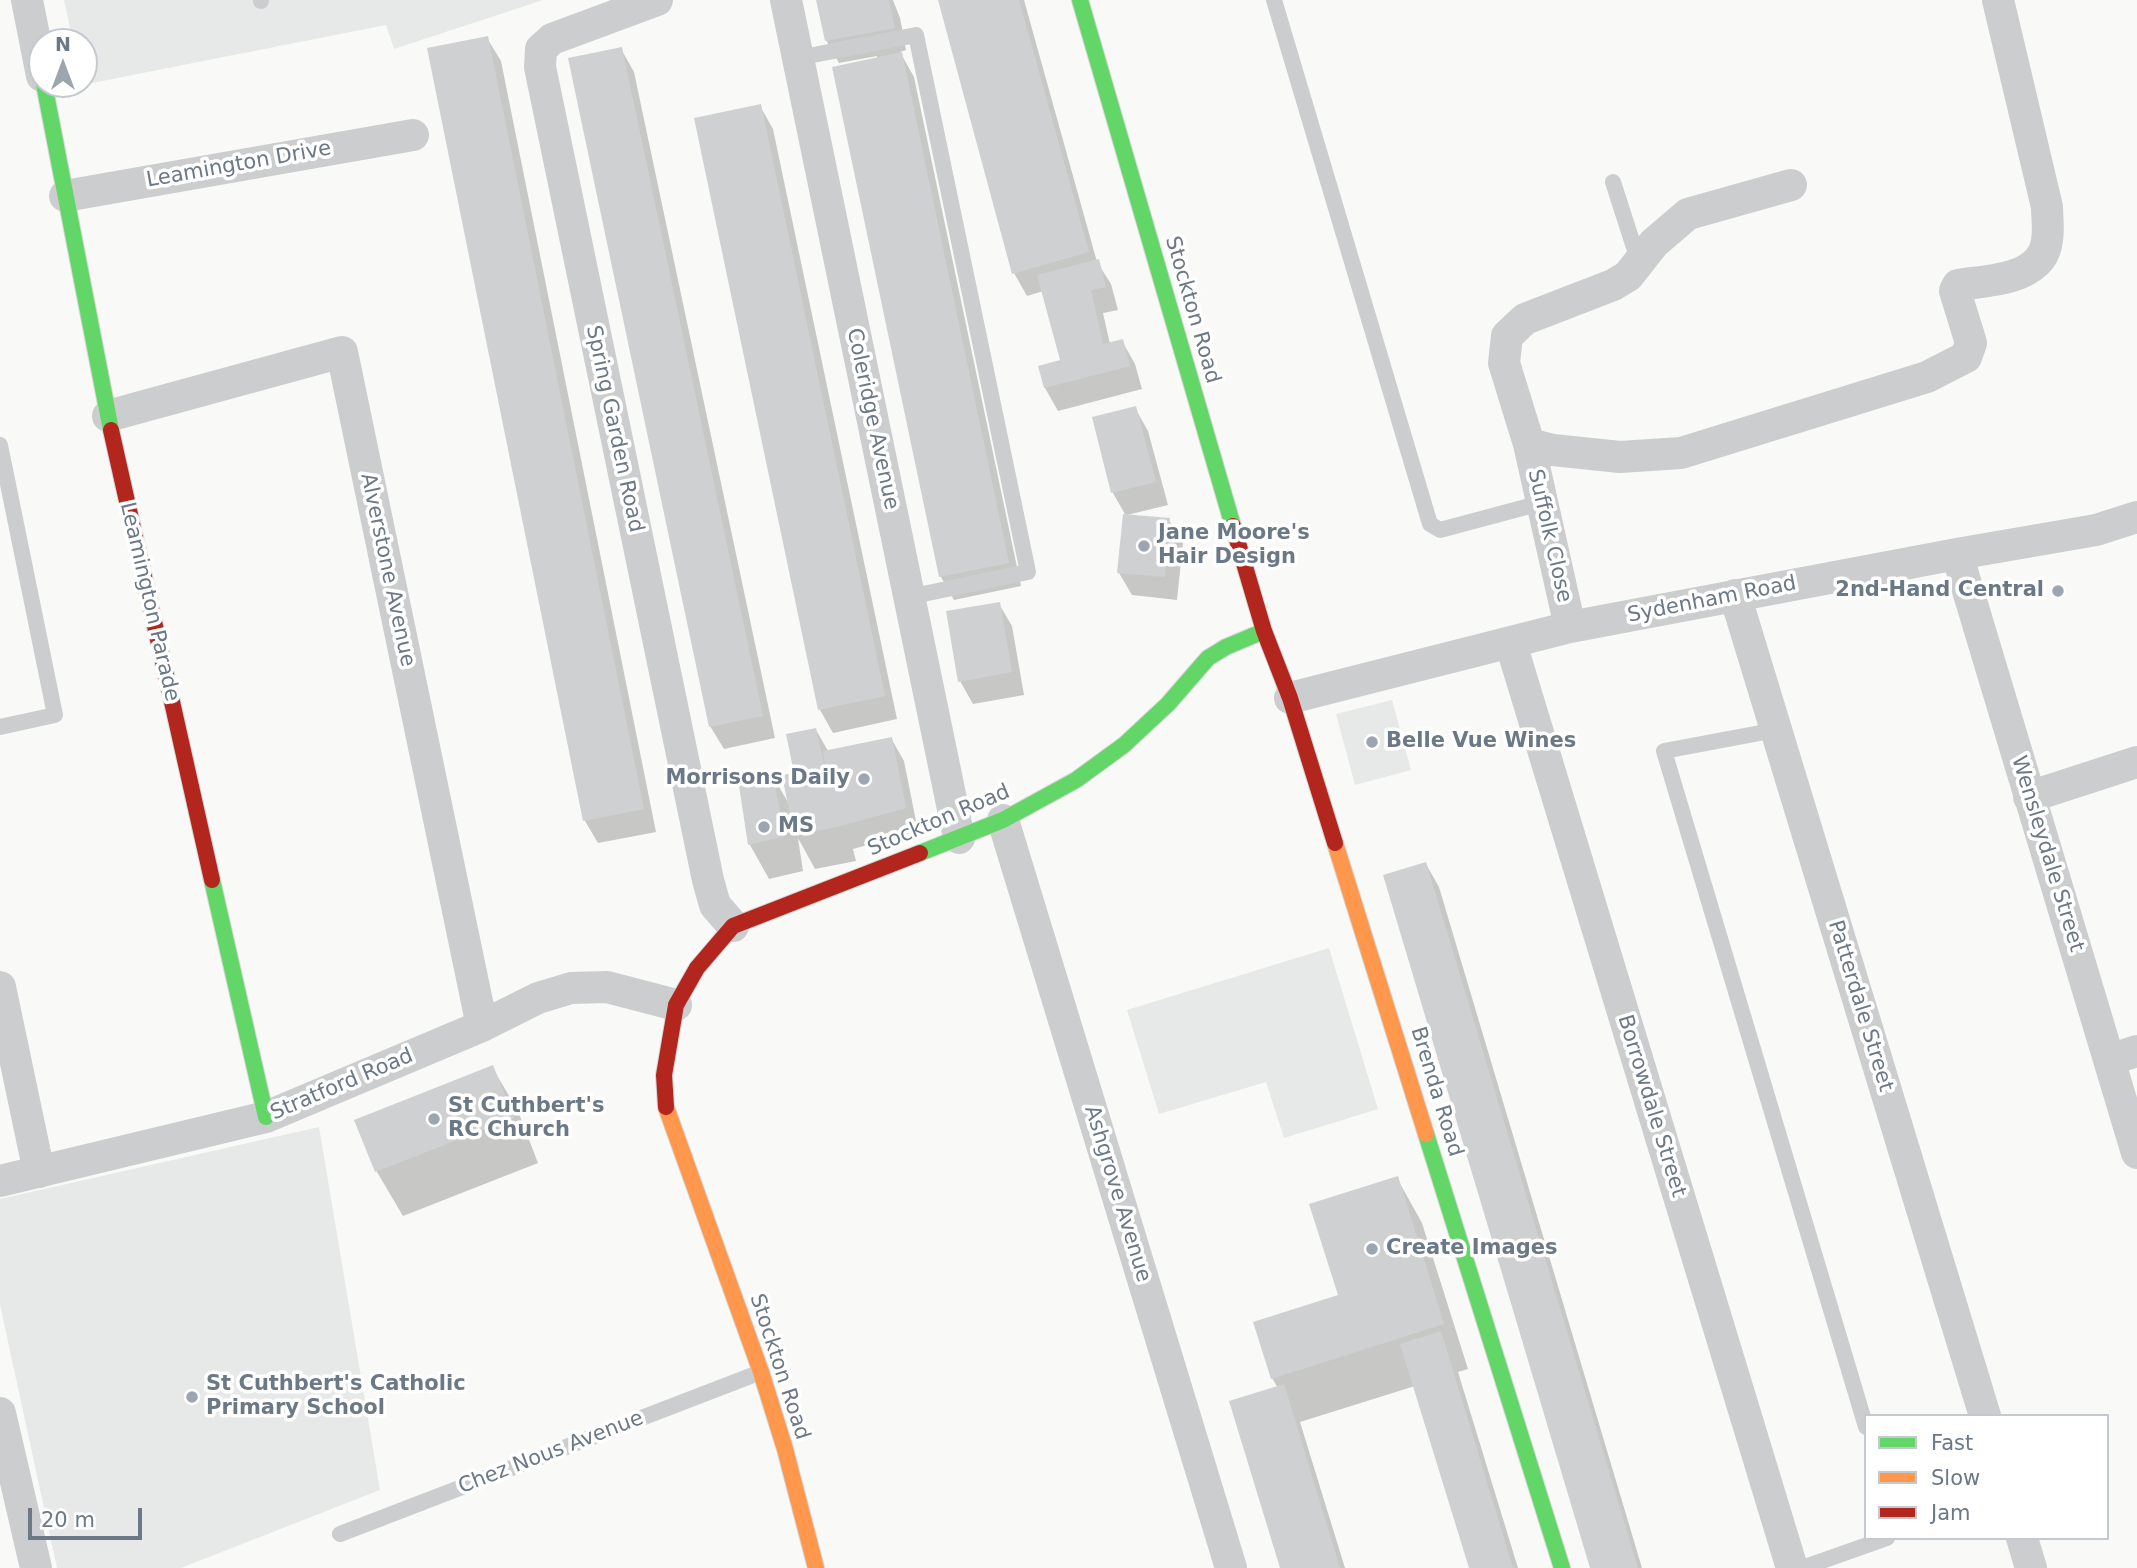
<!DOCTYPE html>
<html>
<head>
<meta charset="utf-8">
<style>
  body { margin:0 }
  #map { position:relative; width:2137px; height:1568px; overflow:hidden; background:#f9f9f8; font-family:"DejaVu Sans",sans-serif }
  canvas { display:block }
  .legend { position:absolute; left:1864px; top:1414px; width:245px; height:126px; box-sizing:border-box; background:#fff; border:2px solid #c4c9cf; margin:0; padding:9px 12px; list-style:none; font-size:21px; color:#6b7886 }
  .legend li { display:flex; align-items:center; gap:14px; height:35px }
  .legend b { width:35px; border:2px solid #c4c9cf }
  .north { position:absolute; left:28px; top:28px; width:70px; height:70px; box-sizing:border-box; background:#fff; border:2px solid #c4c9cf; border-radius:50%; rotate:0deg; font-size:19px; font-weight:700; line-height:28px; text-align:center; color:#6b7886 }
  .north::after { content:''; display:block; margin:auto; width:24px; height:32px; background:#9da5ae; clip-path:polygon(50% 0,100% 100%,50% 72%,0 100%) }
  .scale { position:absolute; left:28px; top:1508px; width:114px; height:32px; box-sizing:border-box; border:4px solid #6b7886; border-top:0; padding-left:9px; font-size:21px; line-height:24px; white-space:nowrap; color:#6b7886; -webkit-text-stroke:5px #fff; paint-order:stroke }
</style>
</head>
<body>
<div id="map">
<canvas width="2137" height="1568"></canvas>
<ul class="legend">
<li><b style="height:9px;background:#63d668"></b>Fast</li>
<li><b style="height:9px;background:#ff974d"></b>Slow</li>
<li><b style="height:9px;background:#b3261e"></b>Jam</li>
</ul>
<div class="north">N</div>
<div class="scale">20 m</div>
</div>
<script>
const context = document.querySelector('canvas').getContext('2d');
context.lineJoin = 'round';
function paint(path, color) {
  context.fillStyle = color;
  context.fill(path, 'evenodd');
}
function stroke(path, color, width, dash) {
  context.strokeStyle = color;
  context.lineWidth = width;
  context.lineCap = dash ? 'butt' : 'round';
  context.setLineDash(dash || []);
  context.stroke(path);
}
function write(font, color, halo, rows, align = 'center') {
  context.font = font + ' "DejaVu Sans",sans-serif';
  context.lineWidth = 7;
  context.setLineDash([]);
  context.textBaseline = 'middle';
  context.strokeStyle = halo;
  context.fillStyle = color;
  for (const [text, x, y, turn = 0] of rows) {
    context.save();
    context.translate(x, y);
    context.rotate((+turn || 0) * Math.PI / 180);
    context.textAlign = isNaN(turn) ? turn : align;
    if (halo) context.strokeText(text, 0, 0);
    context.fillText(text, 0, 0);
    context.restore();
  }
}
paint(new Path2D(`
  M64,0H543L394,49L386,25L82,85L84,42H73Z
  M1392,700L1411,770L1355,785L1336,714Z
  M1329,948L1378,1109L1284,1138L1266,1082L1159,1114L1127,1010Z
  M319,1127L380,1490L181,1568H57L0,1305V1199Z`), '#e7e9e9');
paint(new Path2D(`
  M818,0H893L900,18L906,50L900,52L914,77L1021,586L954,600L941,577L834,68L877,59V56L839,63L826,40Z
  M939,0H1024L1097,262L1111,284L1118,310L1103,313L1110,344L1122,341L1135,364L1142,389L1058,411L1045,388L1040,367L1062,362L1043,291L1027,296L1014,273Z
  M487,38L501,61L656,832L598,843L585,821Z
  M621,49L634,72L775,738L724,749L710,726Z
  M760,106L773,129L897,719L833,733L820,710L696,119Z
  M1135,408L1148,431L1168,505L1127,515L1169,520L1183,543L1177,600L1132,595L1119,573L1126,516L1113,493L1094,418Z
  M999,604L1012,626L1024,695L973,704L960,681Z
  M816,730L828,751L891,738L904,761L918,831L853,849L856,861L815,869L798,838L803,871L769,879L750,845L740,780L771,773L789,804L796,774Z
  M1426,864L1439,887L1642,1568H1592Z
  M492,1067L518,1111L538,1163L403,1216L377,1172L357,1121Z
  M1397,1178L1422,1223L1468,1369L1458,1372L1518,1568H1471L1415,1386L1300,1422L1345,1568H1282L1278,1388L1272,1378L1340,1296Z`), '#0003');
paint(new Path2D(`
  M816,0H889L895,28L825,41Z
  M938,0H1019L1089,252L1012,274Z
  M488,36L644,809L583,821L427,48Z
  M622,47L763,716L709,727L568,58Z
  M902,52L1009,563L939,577L832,67Z
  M761,104L885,696L818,710L694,118Z
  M1099,259L1106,287L1091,290L1103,344L1123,339L1130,366L1044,388L1038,366L1060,360L1037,275Z
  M1136,406L1156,482L1111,493L1092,417Z
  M1123,514L1170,518L1165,577L1117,573Z
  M1000,602L1012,672L958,682L946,611Z
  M816,728L827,777L823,751L892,737L906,808L837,827L794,835L782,775L794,773L786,734Z
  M772,772L785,836L748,845L738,779Z
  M1426,862L1638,1568H1590L1383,875Z
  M493,1065L514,1118L375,1172L354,1120Z
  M1398,1176L1444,1324L1271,1379L1253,1322L1338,1295L1309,1204Z
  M1441,1331L1513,1568H1469L1400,1344Z
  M1284,1384L1340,1568H1280L1229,1401Z`), '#cfd0d2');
const fast = new Path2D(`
  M1080,0L1233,526
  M44,84L111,430
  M920,853L1003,820L1076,780L1124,745L1168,704L1208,658L1226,647L1264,631
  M212,880L266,1117
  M1426,1134L1562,1568`);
const slow = new Path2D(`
  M1335,843L1426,1134
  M666,1107L761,1372L785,1449L816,1568`);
const jam = new Path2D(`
  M111,430L212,880
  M1233,526L1264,631L1290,698L1335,843
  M666,1107L664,1075L676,1005L697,968L733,926L920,853`);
stroke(fast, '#d5d6d6', 18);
stroke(slow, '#d5d6d6', 18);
stroke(jam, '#d5d6d6', 18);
stroke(new Path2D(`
  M261,0V1
  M1274,0L1430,524L1440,530L1541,503
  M798,58L916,35L1028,572L909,597
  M1613,182L1639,263
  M0,445L55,715L0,727
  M1776,730L1664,751L1866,1427
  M340,1534L761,1372
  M1802,1568L1887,1538`), '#cccdce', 16);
stroke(new Path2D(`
  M27,0L42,76
  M657,0L552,39L541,49L540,67L708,880L715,905L733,926
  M786,0L959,838
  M65,196L413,135
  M108,416L342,352L482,1026
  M1529,444L1553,450L1620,457L1681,453L1927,377L1966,357L1971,343L1955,291L1958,285C1989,280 2043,280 2047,240C2049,229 2047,218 2047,207L1998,0
  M1957,554L2137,1153
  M1735,595L1985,1416
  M1570,627L1529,444L1504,363L1507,336L1525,319L1613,285L1628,276L1654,243L1688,214L1791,185
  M1511,644L1792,1568
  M1290,698L1570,627L1957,554L2096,530L2137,517
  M2029,797L2137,762
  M1003,820L1231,1568
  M0,987L39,1172
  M2109,1060L2137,1051
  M0,1181L266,1117L482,1026L538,998L571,988L607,987L676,1005
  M0,1413L36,1568
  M2022,1538L2031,1568`), '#cccdce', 32);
stroke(fast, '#63d668', 16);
stroke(slow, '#ff974d', 16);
stroke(jam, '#b3261e', 16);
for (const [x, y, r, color] of [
  [1144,546,7,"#9da5ae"],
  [2058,591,7,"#9da5ae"],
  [1372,742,7,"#9da5ae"],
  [864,779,7,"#9da5ae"],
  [764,827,7,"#9da5ae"],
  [434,1119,7,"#9da5ae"],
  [1372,1249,7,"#9da5ae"],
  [192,1397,7,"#9da5ae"]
]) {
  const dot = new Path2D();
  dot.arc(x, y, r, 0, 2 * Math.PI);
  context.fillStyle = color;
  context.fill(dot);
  stroke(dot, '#fff', 2.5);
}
write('21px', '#6b7886', '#fff', [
  ["Leamington Drive",239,165,-10],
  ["Stockton Road",1192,310,74],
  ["Coleridge Avenue",872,419,78],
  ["Spring Garden Road",614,429,78],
  ["Suffolk Close",1549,536,77],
  ["Alverstone Avenue",387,570,78],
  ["Sydenham Road",1712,600,-11],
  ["Leamington Parade",149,602,77],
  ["Stockton Road",939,821,-23],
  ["Wensleydale Street",2047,854,73],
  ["Patterdale Street",1860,1006,73],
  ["Stratford Road",342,1085,-23],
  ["Brenda Road",1436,1092,73],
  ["Borrowdale Street",1651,1106,73],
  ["Ashgrove Avenue",1117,1194,73],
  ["Stockton Road",779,1367,72],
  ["Chez Nous Avenue",551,1453,-21]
]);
write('bold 21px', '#6b7886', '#fff', [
  ["Jane Moore's",1158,534],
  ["Hair Design",1158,558],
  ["2nd-Hand Central",2044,591,"right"],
  ["Belle Vue Wines",1386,742],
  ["Morrisons Daily",850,779,"right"],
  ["MS",778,827],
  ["St Cuthbert's",448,1107],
  ["RC Church",448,1131],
  ["Create Images",1386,1249],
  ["St Cuthbert's Catholic",206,1385],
  ["Primary School",206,1409]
], 'left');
</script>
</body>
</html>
